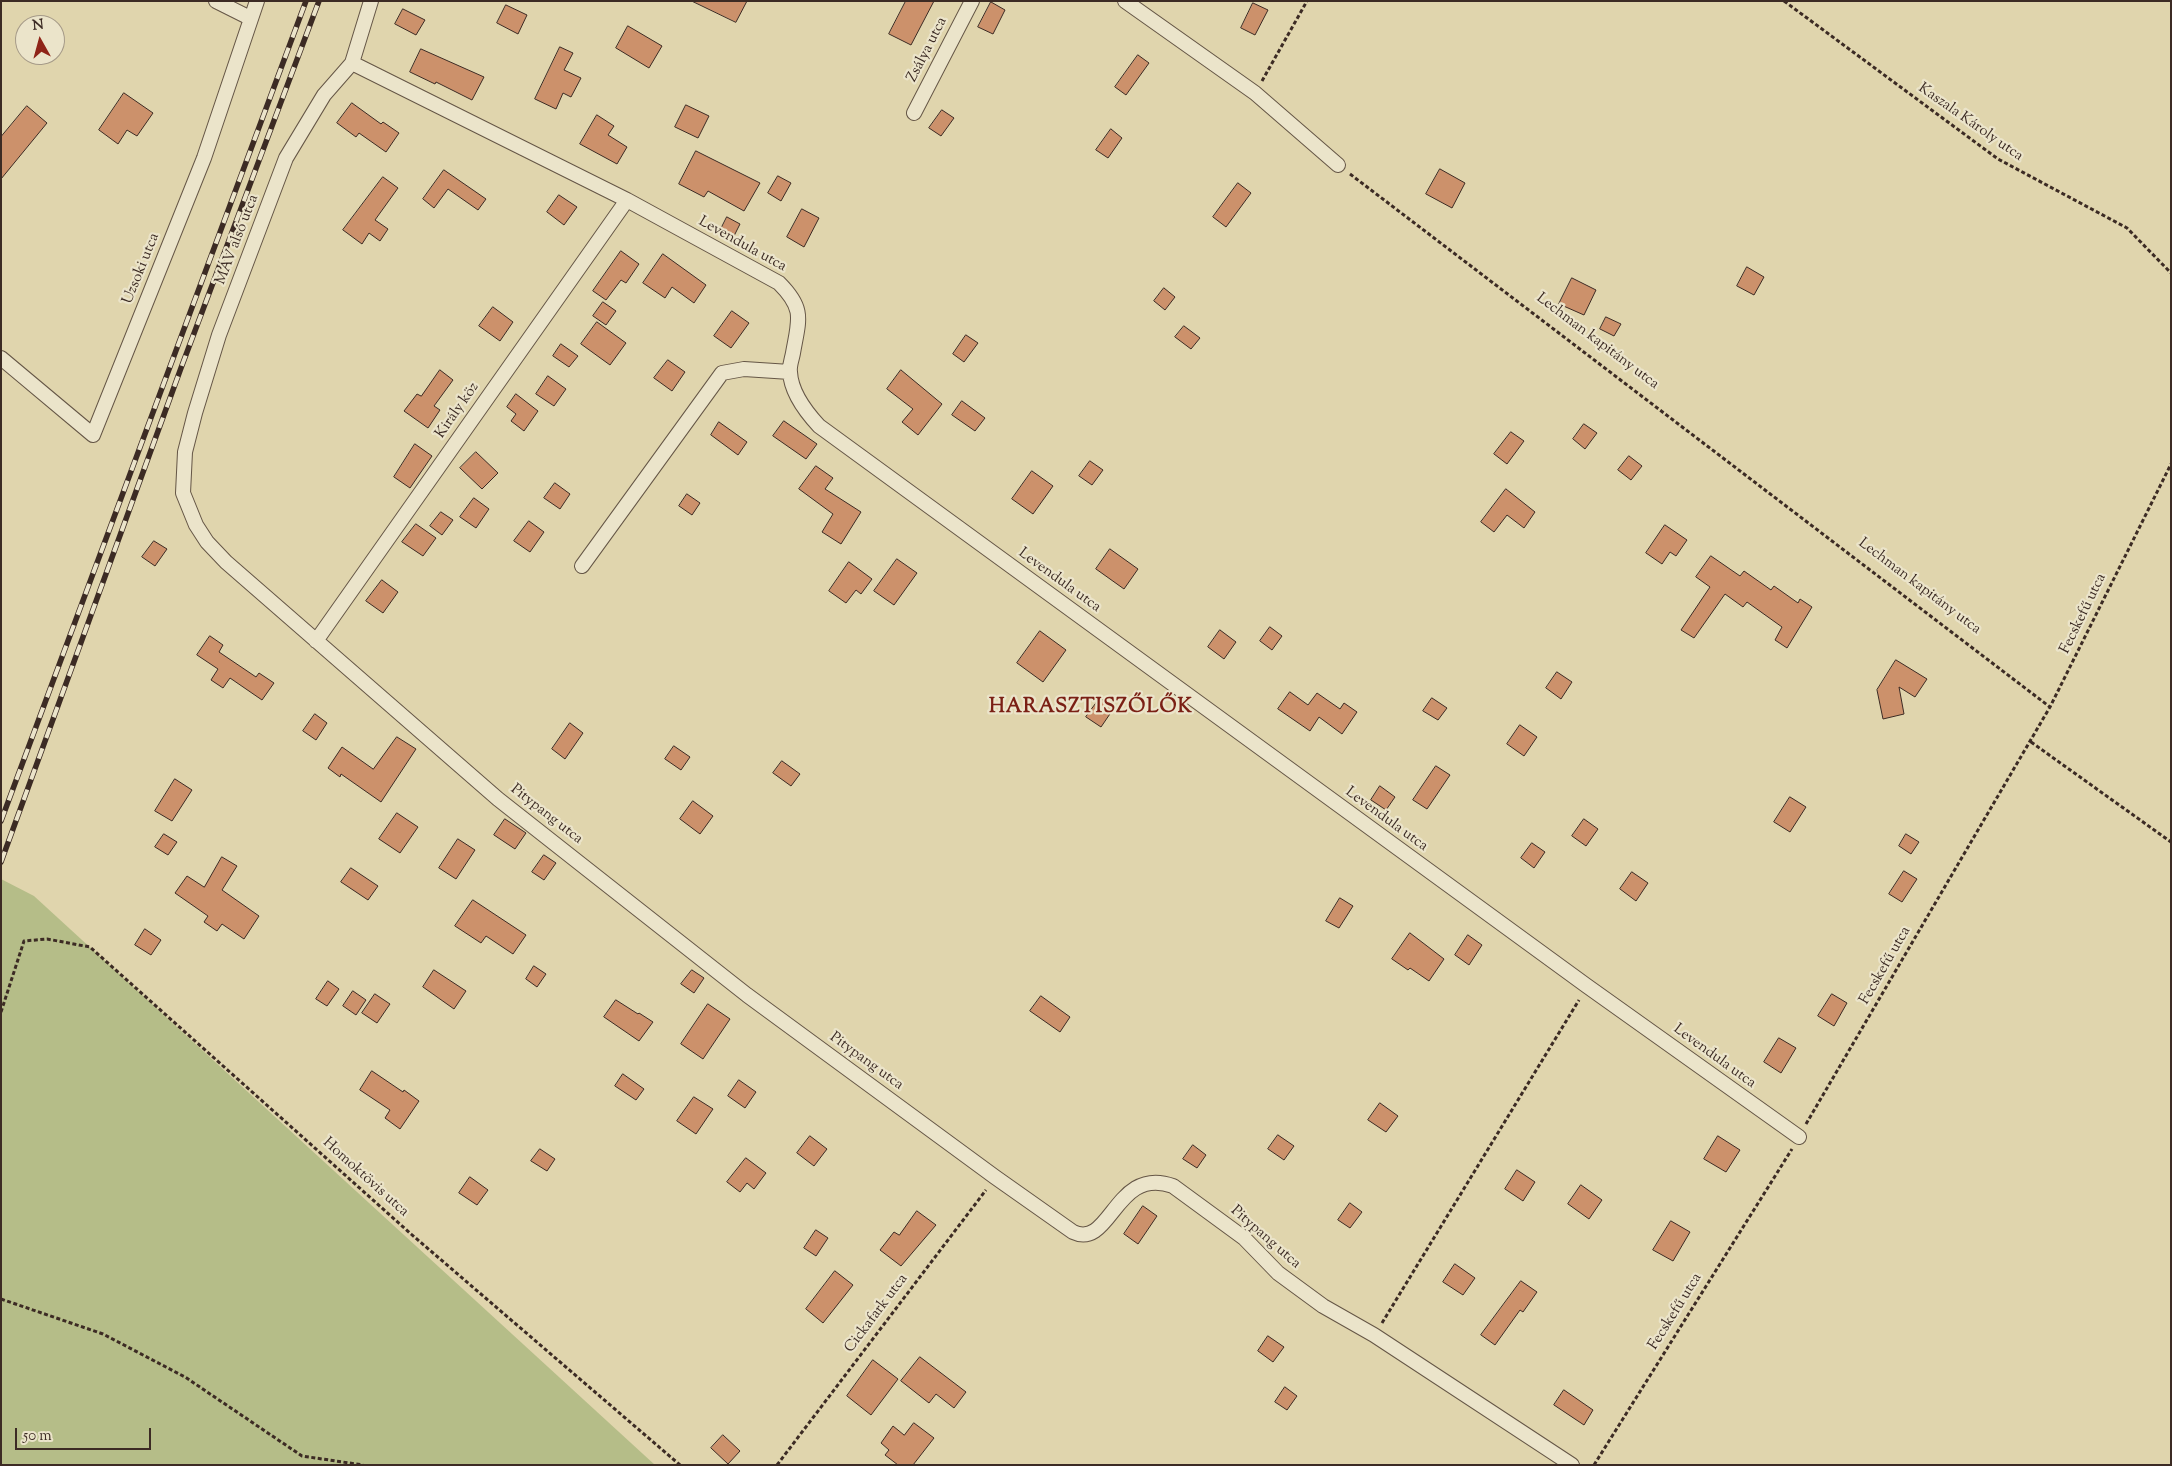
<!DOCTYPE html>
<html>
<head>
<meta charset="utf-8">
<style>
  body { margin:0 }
  #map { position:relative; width:2172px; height:1466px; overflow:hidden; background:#e0d5ad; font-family:"Sorts Mill Goudy",serif }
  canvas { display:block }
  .frame { position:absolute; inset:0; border:2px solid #3c2b24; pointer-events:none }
  .north { position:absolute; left:15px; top:15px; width:50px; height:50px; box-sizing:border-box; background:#ebe4ca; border:1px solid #a59a88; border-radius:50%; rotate:353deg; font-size:14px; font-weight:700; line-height:20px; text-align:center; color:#3c2b24 }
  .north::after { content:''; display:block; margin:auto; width:18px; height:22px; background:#8f2418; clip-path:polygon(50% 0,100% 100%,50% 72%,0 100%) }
  .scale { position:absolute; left:15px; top:1428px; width:136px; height:22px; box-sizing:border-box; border:2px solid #3c2b24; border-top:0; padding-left:6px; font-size:15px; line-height:18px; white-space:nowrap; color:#3c2b24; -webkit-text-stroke:4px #ebe4ca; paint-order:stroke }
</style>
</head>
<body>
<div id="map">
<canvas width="2172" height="1466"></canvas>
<div class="frame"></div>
<div class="north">N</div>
<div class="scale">50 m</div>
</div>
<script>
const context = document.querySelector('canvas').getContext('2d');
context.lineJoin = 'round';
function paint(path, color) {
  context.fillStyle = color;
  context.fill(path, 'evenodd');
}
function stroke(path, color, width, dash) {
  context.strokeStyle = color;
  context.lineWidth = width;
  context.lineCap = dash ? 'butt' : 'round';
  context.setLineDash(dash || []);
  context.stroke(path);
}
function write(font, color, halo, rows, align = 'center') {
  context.font = font + ' "Sorts Mill Goudy",serif';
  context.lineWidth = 4.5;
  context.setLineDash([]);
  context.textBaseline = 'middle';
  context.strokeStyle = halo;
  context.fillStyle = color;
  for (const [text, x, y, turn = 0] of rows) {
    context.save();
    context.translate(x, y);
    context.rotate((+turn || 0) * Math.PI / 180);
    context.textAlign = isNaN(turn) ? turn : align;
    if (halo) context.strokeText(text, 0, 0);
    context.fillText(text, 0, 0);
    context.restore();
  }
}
paint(new Path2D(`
  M1,879L34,896L655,1465H1Z`), '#b5bd88');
const building = new Path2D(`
  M692,1H747L736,22Z
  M906,1H934L911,45L889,34Z
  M991,2L1005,10L993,34L978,27Z
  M1253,3L1268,10L1255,35L1241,28Z
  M506,5L527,15L518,34L497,23Z
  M403,9L425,20L416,35L395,24Z
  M628,26L662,46L649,68L616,48Z
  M560,47L573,53L564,70L581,78L571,97L563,93L556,109L535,99Z
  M421,49L484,77L472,100L436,82L435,84L410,72Z
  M1138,55L1149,63L1126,95L1115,87Z
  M124,93L153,113L137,136L127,130L118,144L99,130Z
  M352,103L381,124L383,122L399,133L386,152L359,133L356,137L337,123Z
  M686,105L709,116L698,138L675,127Z
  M27,106L47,123L1,179V137Z
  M942,110L954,118L941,136L929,128Z
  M597,115L614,126L608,135L627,147L617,164L580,144Z
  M1111,129L1122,138L1108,158L1096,150Z
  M696,151L760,183L744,211L708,191L704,197L679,184Z
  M1440,169L1465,183L1452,208L1426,194Z
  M444,170L486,199L478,210L448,189L434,208L423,199Z
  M778,176L791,183L781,201L768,193Z
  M383,177L398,188L375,220L388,229L380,241L369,233L362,244L343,230Z
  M1238,183L1251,193L1226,227L1213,217Z
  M559,195L577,207L564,225L547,212Z
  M802,209L819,218L804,247L787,237Z
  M727,217L740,224L732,240L719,233Z
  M621,251L639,264L626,283L621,280L606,300L593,291Z
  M663,254L706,285L694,303L672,287L665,298L643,283Z
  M1747,267L1764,277L1754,295L1737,286Z
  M1572,278L1596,290L1584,315L1559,304Z
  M1164,288L1175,297L1165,310L1154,301Z
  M603,302L616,311L606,325L593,316Z
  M493,307L513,322L500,341L479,326Z
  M732,311L749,323L731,348L714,336Z
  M1606,317L1621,324L1614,336L1600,329Z
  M597,322L626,343L610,365L581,344Z
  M1184,326L1200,338L1191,349L1175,337Z
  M966,335L978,343L964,362L953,354Z
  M561,344L578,356L569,367L553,356Z
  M668,360L685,372L672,391L654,378Z
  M440,370L453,380L434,406L440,410L428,428L404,411L417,394L421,396Z
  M901,370L942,404L918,435L902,422L913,409L887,389Z
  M548,376L566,389L554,406L536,394Z
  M516,394L538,411L524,431L511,421L516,414L507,407Z
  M962,401L985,418L975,431L952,415Z
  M784,421L817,444L806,459L773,436Z
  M719,422L747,442L738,455L711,435Z
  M1584,424L1597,433L1585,449L1573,439Z
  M1511,432L1524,441L1507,464L1494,454Z
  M415,444L432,456L410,488L394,477Z
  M476,452L498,473L482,489L460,468Z
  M1629,456L1642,466L1631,480L1618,470Z
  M1090,461L1103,470L1092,485L1079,476Z
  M816,466L833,478L825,489L861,512L841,544L822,532L833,514L799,489Z
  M1032,471L1053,486L1033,514L1012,499Z
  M555,483L570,494L560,509L544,498Z
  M1506,489L1535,512L1524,528L1507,515L1494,532L1481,522Z
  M687,494L700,503L692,515L679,506Z
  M474,498L489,509L476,528L460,517Z
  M441,512L453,520L442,535L430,526Z
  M529,521L544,532L530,552L514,541Z
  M416,524L436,538L423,556L402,542Z
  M1665,525L1687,540L1676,556L1670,552L1662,564L1646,553Z
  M154,541L167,549L155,566L142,557Z
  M1110,549L1138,569L1124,589L1096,569Z
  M1711,556L1740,576L1744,571L1771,590L1774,586L1798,603L1800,599L1812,607L1787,648L1775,640L1782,627L1747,602L1743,607L1725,594L1694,638L1681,630L1710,587L1696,577Z
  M897,559L917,573L894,605L874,591Z
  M849,562L872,579L861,594L856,590L846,603L829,591Z
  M382,580L398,592L383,613L366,601Z
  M1270,627L1282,636L1272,650L1260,641Z
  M1220,630L1236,642L1224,659L1208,647Z
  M1040,631L1066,650L1043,682L1017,663Z
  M210,636L223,645L219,652L256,677L259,673L274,683L262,700L230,678L223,688L211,680L218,669L197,655Z
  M1896,660L1927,679L1915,697L1899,687L1904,714L1883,719L1877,690Z
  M1557,672L1572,682L1561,699L1546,688Z
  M1290,692L1308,705L1317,693L1340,709L1344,703L1357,712L1342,734L1319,717L1310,731L1278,709Z
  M1100,698L1114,708L1101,727L1086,717Z
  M1432,698L1447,708L1438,720L1423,711Z
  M315,714L327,723L316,740L303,731Z
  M570,723L583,733L565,759L552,749Z
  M1520,725L1537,737L1524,756L1507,744Z
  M397,737L416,749L381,802L341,774L340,777L328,768L342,747L373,769Z
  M674,746L690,757L681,770L665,759Z
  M782,761L800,774L791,786L773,773Z
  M1436,766L1450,775L1427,809L1413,800Z
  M175,779L192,790L172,821L155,811Z
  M1380,786L1395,797L1386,810L1371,800Z
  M1790,797L1806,807L1790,832L1774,822Z
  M693,801L713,816L700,834L680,819Z
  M397,813L418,827L400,853L379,839Z
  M505,819L526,833L515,849L494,835Z
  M1584,819L1598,829L1586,846L1572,836Z
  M164,834L177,842L168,855L155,847Z
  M1906,834L1919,842L1911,854L1899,846Z
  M458,839L475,850L456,879L439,868Z
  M1532,843L1545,852L1534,868L1521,858Z
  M544,855L556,863L544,880L532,872Z
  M222,857L237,866L222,890L259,916L244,939L222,924L217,931L204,922L208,916L175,893L187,876L204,887Z
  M351,868L378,886L368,900L341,882Z
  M1904,871L1917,879L1902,902L1889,894Z
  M1632,872L1648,883L1636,901L1620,889Z
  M1340,898L1353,906L1339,928L1326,921Z
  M473,900L526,935L513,954L486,936L481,943L455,926Z
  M145,929L161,940L151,955L135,945Z
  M1410,933L1444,959L1429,981L1410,968L1408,970L1392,959Z
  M1468,935L1482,945L1469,965L1455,955Z
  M534,966L546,974L537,987L526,979Z
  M434,970L466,991L454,1009L423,987Z
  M692,970L704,978L694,993L681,984Z
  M328,981L339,989L327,1006L316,999Z
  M353,991L366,1000L356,1015L343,1006Z
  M375,994L390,1004L377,1023L362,1013Z
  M1832,994L1847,1003L1834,1026L1818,1016Z
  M1041,996L1070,1017L1060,1032L1030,1011Z
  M616,1000L638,1014L639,1013L653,1022L639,1041L604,1017Z
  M708,1004L730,1019L703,1059L681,1044Z
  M1779,1038L1796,1048L1781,1073L1764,1062Z
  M372,1071L403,1092L404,1090L419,1101L400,1129L385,1118L390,1110L360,1090Z
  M623,1074L644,1089L636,1100L615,1086Z
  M739,1080L756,1092L745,1108L728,1096Z
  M694,1097L713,1109L696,1134L677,1121Z
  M1380,1103L1398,1116L1386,1132L1368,1120Z
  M1278,1135L1294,1146L1284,1160L1268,1149Z
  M810,1136L827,1149L814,1166L797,1153Z
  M1718,1136L1740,1150L1726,1172L1704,1159Z
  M1193,1145L1206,1155L1197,1168L1183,1159Z
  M540,1149L555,1159L547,1171L531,1161Z
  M746,1158L766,1173L754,1189L747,1183L740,1192L727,1182Z
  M1517,1170L1535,1182L1523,1201L1505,1189Z
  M470,1177L488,1190L477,1205L459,1193Z
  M1581,1185L1602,1200L1589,1219L1568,1204Z
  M1350,1203L1362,1212L1350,1228L1338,1220Z
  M1143,1206L1157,1216L1138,1244L1124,1234Z
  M917,1211L936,1225L901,1266L880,1250L894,1232L899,1235Z
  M1671,1221L1690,1232L1673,1261L1653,1250Z
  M816,1230L828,1238L816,1256L804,1248Z
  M1455,1264L1475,1278L1463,1295L1443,1282Z
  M835,1271L853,1285L823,1323L806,1309Z
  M1521,1281L1537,1292L1523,1312L1520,1310L1495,1345L1481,1335Z
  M1268,1336L1284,1347L1273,1362L1258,1351Z
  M920,1357L966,1392L954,1408L936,1394L929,1403L901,1381Z
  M873,1360L898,1379L871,1415L847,1396Z
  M1285,1387L1297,1396L1287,1410L1275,1402Z
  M1564,1390L1593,1410L1584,1425L1554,1405Z
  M914,1423L934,1438L913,1465H898L885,1455L889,1450L881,1443L893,1426L904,1435Z
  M723,1435L740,1451L728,1464L711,1448Z`);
paint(building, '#cc916b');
stroke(building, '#3c2b24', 1);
const minor = new Path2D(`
  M216,1L250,18
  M371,1L352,63L324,95L286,158L219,335L195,413L185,452L183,493L196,525L207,542L226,562L498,799L747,995L995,1177L1073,1232C1111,1250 1115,1165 1173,1186L1244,1238L1278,1273L1323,1306L1374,1335L1572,1465
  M1125,1L1255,93L1338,165
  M352,63L627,200L779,283C805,309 799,319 793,353C792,359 789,366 790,372C791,393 806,412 819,426L1587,986L1799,1137
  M914,113L972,1
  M1,358L93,435L204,158L257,1
  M582,566L722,373L744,369L790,372
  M316,641L627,200`);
stroke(minor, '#655646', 16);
stroke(new Path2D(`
  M1784,1L1998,159L2127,228L2171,273
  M1262,81L1307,1
  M1350,174L2050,707
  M2031,742L2171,842
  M1,1012L24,941L47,939L90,947L411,1234L680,1465
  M1806,1124L2050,707L2171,464
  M1,1299L103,1334L185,1377L302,1456L363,1465
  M1382,1323L1579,1000
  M777,1465L986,1190
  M1594,1465L1792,1149`), '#3c2b24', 3, [4, 2.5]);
stroke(minor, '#ebe4ca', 14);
const rail = new Path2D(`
  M1,821L306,1
  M1,862L181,368L319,1`);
stroke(rail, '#3c2b24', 5.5);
stroke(rail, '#ebe4ca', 4, [11]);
write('15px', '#3c2b24', '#ebe4ca', [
  ["Zsálya utca",928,50,-63],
  ["Kaszala Károly utca",1970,123,35],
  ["MÁV alsó utca",238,240,-69],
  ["Levendula utca",742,245,29],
  ["Uzsoki utca",142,269,-68],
  ["Lechman kapitány utca",1597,342,37],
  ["Király köz",458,411,-55],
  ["Levendula utca",1059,581,36],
  ["Lechman kapitány utca",1919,587,37],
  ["Fecskefű utca",2084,614,-64],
  ["Pitypang utca",546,815,38],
  ["Levendula utca",1386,820,36],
  ["Fecskefű utca",1886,966,-60],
  ["Levendula utca",1714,1057,36],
  ["Pitypang utca",866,1062,36],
  ["Homoktövis utca",365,1178,42],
  ["Pitypang utca",1265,1238,41],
  ["Fecskefű utca",1676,1312,-58],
  ["Cickafark utca",877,1314,-53]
]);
context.letterSpacing = '1px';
write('bold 20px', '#7a1f14', '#ebe4ca', [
  ["HARASZTISZŐLŐK",1091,709]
]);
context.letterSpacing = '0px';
</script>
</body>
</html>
